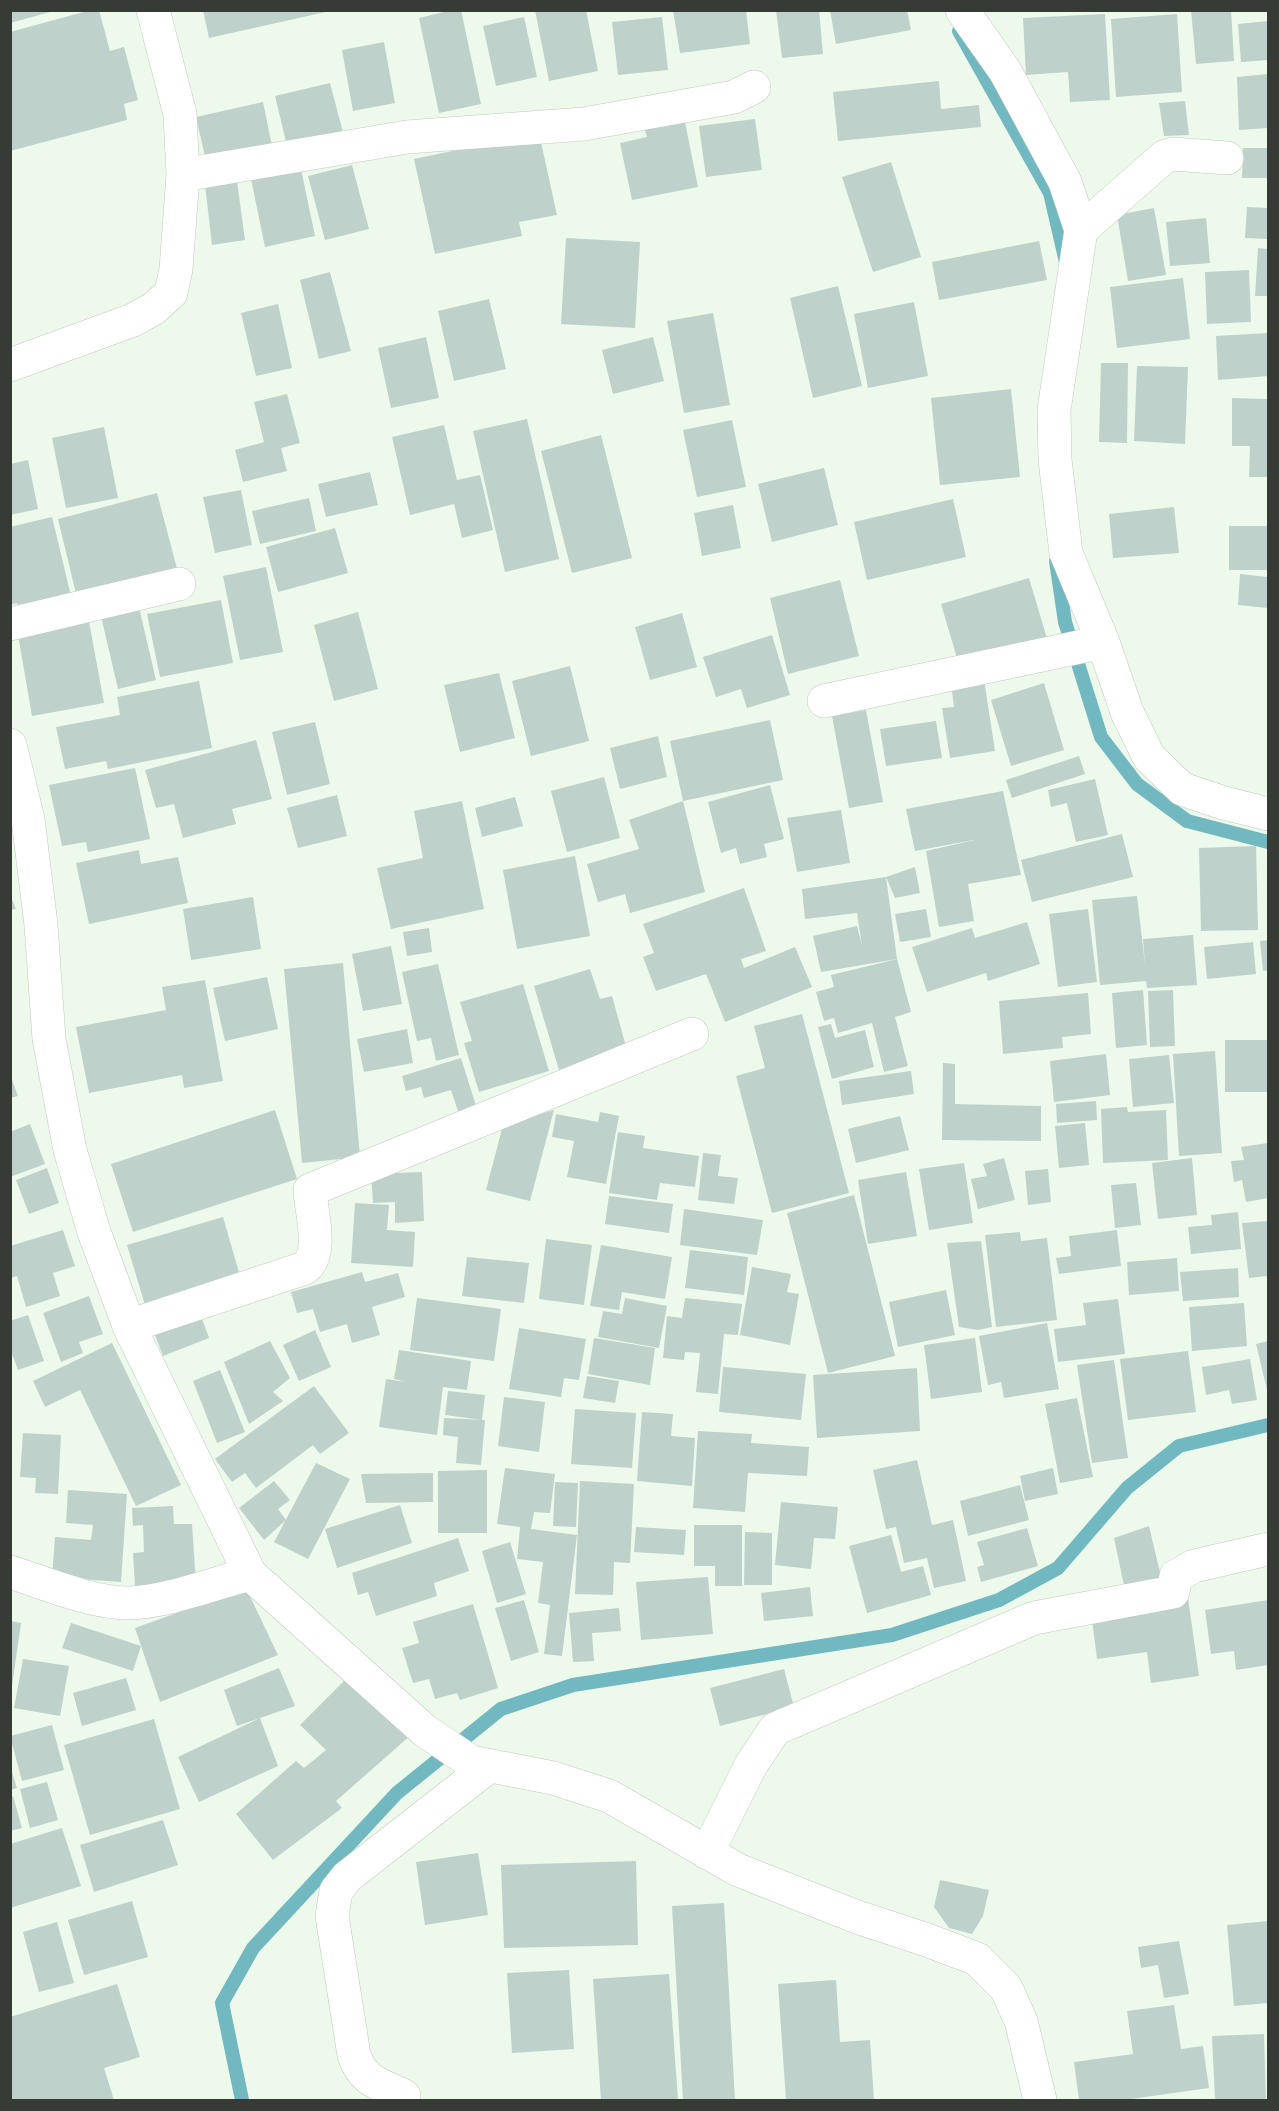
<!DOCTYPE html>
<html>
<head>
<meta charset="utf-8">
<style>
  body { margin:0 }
  #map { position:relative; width:1279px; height:2111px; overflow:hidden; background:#edf9eb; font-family:"Source Serif 4",serif }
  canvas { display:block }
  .frame { position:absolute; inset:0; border:12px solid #363b35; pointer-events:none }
</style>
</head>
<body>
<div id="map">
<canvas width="1279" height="2111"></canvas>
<div class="frame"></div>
</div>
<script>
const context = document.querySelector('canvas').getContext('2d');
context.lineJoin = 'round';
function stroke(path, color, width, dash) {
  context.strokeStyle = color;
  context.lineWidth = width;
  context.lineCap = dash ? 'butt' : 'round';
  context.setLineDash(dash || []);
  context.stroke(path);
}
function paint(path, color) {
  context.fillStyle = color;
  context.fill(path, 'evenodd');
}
stroke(new Path2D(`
  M959,31L1050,193L1066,262
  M1056,561L1065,622L1101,737L1137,784L1187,821L1268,842
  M242,2100L222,2003L253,1948L397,1793L501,1709L573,1685L892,1635L999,1600L1058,1568L1127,1488L1179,1446L1268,1425`), '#72b8c0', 14);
paint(new Path2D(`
  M10,10H54V11L10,23Z
  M91,10H99L110,51L124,47L138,100L124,104L127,120L10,151V32Z
  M203,10H330V11L209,38Z
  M452,10H461L481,104L439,113L419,18Z
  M535,10H586L598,71L549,81Z
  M673,10H746L750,44L680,53Z
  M776,10H819L823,54L782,58Z
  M830,10H907L911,30L836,44Z
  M1191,10H1231L1234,61L1196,64Z
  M1105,14L1110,100L1070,102L1068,72L1026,75L1023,18Z
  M1177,14L1182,92L1116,97L1111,19Z
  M524,17L537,77L496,86L483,26Z
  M662,17L668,70L618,75L612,22Z
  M1268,21V60L1241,62L1238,24Z
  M384,42L395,103L353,111L342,50Z
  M1268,74V128L1239,130L1237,77Z
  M939,81L941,109L979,105L981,127L838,141L833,92Z
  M330,83L344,136L288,150L275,96Z
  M1185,101L1189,135L1164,136L1159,103Z
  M263,102L272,146L206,161L196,117Z
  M755,119L762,170L706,177L699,126Z
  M685,122L698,187L632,200L620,143L647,137L645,130Z
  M539,133L557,215L519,222L522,236L435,254L414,159Z
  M1243,148H1268V178H1242Z
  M891,162L921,257L873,272L842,177Z
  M352,165L369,229L325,240L308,176Z
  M301,169L315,236L265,247L251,179Z
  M237,181L245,240L212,245L205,185Z
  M1247,207L1268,208V239L1245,238Z
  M1154,208L1166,275L1128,281L1117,215Z
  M1206,218L1210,263L1170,266L1166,222Z
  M566,238L640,242L635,328L561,324Z
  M1039,241L1047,280L939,300L932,262Z
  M1258,248L1268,249V296H1255Z
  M1249,270L1251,322L1207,324L1205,272Z
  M330,272L351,351L319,359L300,280Z
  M1183,278L1190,339L1117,348L1110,287Z
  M838,286L862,386L813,398L790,298Z
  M489,299L506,369L454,381L438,311Z
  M914,302L928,376L868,388L854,314Z
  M278,304L292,368L256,376L241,313Z
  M713,313L730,405L684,413L667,321Z
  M1268,333V376L1218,380L1216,336Z
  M426,337L439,398L391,408L378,348Z
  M653,337L664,381L613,394L602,350Z
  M1101,363H1128L1127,443L1099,442Z
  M1137,366L1188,367L1185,444L1134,441Z
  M1011,389L1020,477L940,485L931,398Z
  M287,394L300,443L281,448L287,471L243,482L235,450L264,442L254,402Z
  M1232,398L1268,399V477H1249L1250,446H1232Z
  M527,419L559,559L505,572L473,431Z
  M732,420L746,487L697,497L683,430Z
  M444,425L457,480L480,475L493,530L462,538L454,504L410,515L392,437Z
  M104,427L118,498L66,508L52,438Z
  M601,435L632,558L572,573L541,451Z
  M28,460L38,509L10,515V464Z
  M824,468L838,525L772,542L758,484Z
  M370,472L378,505L326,517L318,484Z
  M241,490L252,545L215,553L203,497Z
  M157,493L179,576L78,602L58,519Z
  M309,498L316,531L260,544L252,511Z
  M953,499L966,557L867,580L854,522Z
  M733,505L741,548L702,556L694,513Z
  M1174,507L1179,553L1113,558L1109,514Z
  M52,517L73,604L21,617L17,603L10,605V527Z
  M1229,526H1268V570H1229Z
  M335,528L348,573L278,592L266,547Z
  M266,567L283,652L240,660L223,576Z
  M1240,574L1268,577V608L1238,605Z
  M1029,578L1048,642L960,668L941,604Z
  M840,580L859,656L788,674L770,598Z
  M221,600L233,663L160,677L147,614Z
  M138,603L156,680L118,689L100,612Z
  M358,612L378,689L334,701L314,625Z
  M682,613L697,667L650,680L635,627Z
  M88,616L104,703L32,716L17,629Z
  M772,635L790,695L747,708L741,689L716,697L703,657Z
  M570,666L589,741L531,756L512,681Z
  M499,673L515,738L460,752L444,685Z
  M984,680L995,751L950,758L942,708L954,707L951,684Z
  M199,681L212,748L108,769L106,761L65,769L56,727L120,715L117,697Z
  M1044,683L1064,750L1011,766L991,700Z
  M866,710L883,802L849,808L832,716Z
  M770,720L783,780L683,801L670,741Z
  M936,721L942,758L886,766L880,729Z
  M315,722L330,784L287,795L272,732Z
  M658,736L667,777L620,789L610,748Z
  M256,740L272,799L232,809L236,824L183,838L174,804L156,808L145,770Z
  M1079,756L1085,774L1012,798L1006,780Z
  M135,768L150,839L88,852L86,842L62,846L49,785Z
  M604,777L620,838L567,852L551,791Z
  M1095,779L1108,835L1076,842L1067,803L1051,807L1048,790Z
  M770,785L784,839L764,844L767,857L740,864L736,848L721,853L708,802Z
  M1003,791L1021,875L968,884L974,921L939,927L926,851L979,839L915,851L906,809Z
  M337,795L347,836L298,848L287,808Z
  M515,797L523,826L482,837L475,808Z
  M462,801L484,909L391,929L377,868L423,858L414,811Z
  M683,801L705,892L630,913L625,894L598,902L587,864L639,849L629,820Z
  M841,810L850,863L797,872L787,818Z
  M1122,834L1133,877L1032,902L1021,860Z
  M1256,846L1258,930L1201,931L1199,848Z
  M139,850L141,864L178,857L188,903L89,924L76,863Z
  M575,856L590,936L517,949L503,870Z
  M915,867L920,893L895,898L886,877Z
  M886,877L897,959L821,972L813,936L857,926L862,946L857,913L805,919L802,889Z
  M744,888L766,951L741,959L744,968L795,947L812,987L725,1022L706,974L656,991L643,957L654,953L643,924Z
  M10,894L16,909L10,910Z
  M1137,896L1145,965L1143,939L1193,935L1197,985L1147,988L1146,981L1100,985L1092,900Z
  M253,897L261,949L191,960L183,909Z
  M926,909L931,937L900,942L895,914Z
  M1088,909L1097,982L1058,987L1049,914Z
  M1027,922L1040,964L988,981L986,973L927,992L912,947L972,928L975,938Z
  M429,928L432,952L407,956L403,932Z
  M1268,940V970L1263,971L1260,941Z
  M1253,942L1256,974L1207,979L1204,947Z
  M391,946L402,1004L363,1011L352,954Z
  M897,959L911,1012L895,1017L908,1066L884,1072L872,1023L838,1033L834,1018L824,1021L816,992L834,987L831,975Z
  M343,963L360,1157L302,1163L284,969Z
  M438,964L459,1055L436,1061L431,1038L417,1041L402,972Z
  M590,969L600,999L612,996L627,1050L559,1070L534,986Z
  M267,977L278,1029L225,1041L213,988Z
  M205,980L223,1081L184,1088L182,1075L89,1093L76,1027L166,1010L162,987Z
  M523,984L549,1071L479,1092L464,1043L472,1041L460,1002Z
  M1143,990L1147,1045L1116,1048L1112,993Z
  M1173,990L1175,1046L1150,1047L1148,991Z
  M1088,993L1091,1034L1062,1037L1063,1048L1003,1054L999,1001Z
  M802,1014L849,1193L772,1213L736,1076L765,1068L754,1026Z
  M831,1024L835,1038L865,1030L874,1067L832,1079L818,1027Z
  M407,1029L413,1063L364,1072L357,1039Z
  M1225,1040H1268V1092H1225Z
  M1215,1051L1222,1153L1179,1156L1173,1054Z
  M1106,1054L1110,1095L1054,1102L1050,1061Z
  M1169,1055L1174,1103L1133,1107L1129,1059Z
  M461,1058L477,1109L459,1114L451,1090L424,1098L421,1087L406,1091L402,1076Z
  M943,1063L955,1064V1104L1041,1106V1141L942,1140Z
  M911,1071L914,1094L842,1105L839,1081Z
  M10,1074L18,1096L10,1098Z
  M1096,1101L1097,1120L1057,1123L1056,1104Z
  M1127,1107L1128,1112L1166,1110L1168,1160L1103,1163L1101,1109Z
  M275,1110L297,1179L133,1232L111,1164Z
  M554,1110L530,1201L486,1190L503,1125Z
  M600,1112L619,1116L606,1184L567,1177L574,1141L552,1137L556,1114L598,1122Z
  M900,1116L909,1150L856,1163L848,1129Z
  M1085,1123L1089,1165L1059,1168L1055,1126Z
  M30,1124L45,1164L10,1177V1132Z
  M618,1132L645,1136L643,1148L699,1156L695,1187L660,1183L657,1200L609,1193Z
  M1268,1143V1198L1246,1202L1242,1180L1234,1182L1231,1161L1244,1160L1241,1147Z
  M703,1153L721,1155L718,1176L738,1178L734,1204L698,1200Z
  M1004,1158L1015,1200L978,1209L971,1179L987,1176L983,1164Z
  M1192,1158L1197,1215L1158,1219L1152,1163Z
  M964,1163L973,1223L929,1230L919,1169Z
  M47,1168L59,1203L29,1214L16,1180Z
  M1048,1169L1051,1202L1028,1205L1025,1171Z
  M422,1172L424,1221L395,1223V1202L373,1203L371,1174Z
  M906,1172L917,1236L868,1244L858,1180Z
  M1136,1183L1141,1225L1115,1228L1111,1185Z
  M854,1195L895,1356L828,1373L787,1213Z
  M609,1196L673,1204L669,1233L605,1224Z
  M355,1203L389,1205L387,1230L415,1232L413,1267L351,1263Z
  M684,1209L763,1220L757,1255L680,1245Z
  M1238,1212L1241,1249L1191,1254L1188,1227L1212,1225L1211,1215Z
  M223,1217L240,1276L145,1305L127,1245Z
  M1268,1221V1276L1249,1278L1242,1223Z
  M63,1230L75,1266L53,1273L60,1296L26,1307L17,1276L10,1278V1246Z
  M1117,1230L1121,1266L1059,1274L1056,1258L1071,1256L1069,1236Z
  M1020,1232L1021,1241L1047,1238L1057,1320L996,1327L985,1235Z
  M546,1239L592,1245L584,1305L539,1299Z
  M981,1241L992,1327L978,1330L959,1327L947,1243Z
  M601,1245L672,1257L665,1299L622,1292L619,1310L590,1306Z
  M690,1250L748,1257L744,1295L685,1288Z
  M467,1257L529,1263L524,1303L462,1296Z
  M1177,1258L1179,1291L1129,1295L1127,1262Z
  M752,1267L791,1274L787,1292L799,1294L790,1345L740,1335Z
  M1238,1268L1239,1297L1183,1301L1180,1272Z
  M362,1272L365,1282L398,1273L405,1297L372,1307L380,1335L352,1343L347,1324L320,1332L313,1309L297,1313L291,1292Z
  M946,1290L955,1335L898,1347L889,1302Z
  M89,1296L103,1334L79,1342L83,1353L61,1362L43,1313Z
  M417,1298L501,1309L494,1361L410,1350Z
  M625,1298L667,1306L659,1348L598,1337L603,1311L622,1314Z
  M685,1298L742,1304L738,1335L724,1334L718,1394L696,1392L700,1353L685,1352L684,1360L663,1358L667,1316L682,1318Z
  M1118,1299L1125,1354L1058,1362L1054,1329L1086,1325L1083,1303Z
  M1244,1303L1247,1346L1192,1351L1189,1307Z
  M28,1315L44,1361L18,1370L10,1349V1321Z
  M201,1316L209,1338L163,1356L154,1332Z
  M1047,1323L1059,1389L1004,1398L1001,1382L988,1385L979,1336Z
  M519,1328L586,1339L579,1380L564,1378L561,1397L509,1389Z
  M315,1330L331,1367L299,1381L283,1345Z
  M594,1338L655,1348L650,1385L588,1374Z
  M975,1338L982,1392L931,1399L924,1345Z
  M270,1341L290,1378L273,1392L283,1401L249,1424L224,1362Z
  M1268,1341V1394L1256,1344Z
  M112,1343L181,1485L136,1506L80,1390L45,1407L33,1381Z
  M399,1350L471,1361L467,1390L443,1387L437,1435L379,1427L386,1379L406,1382L394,1379Z
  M1188,1351L1196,1412L1128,1420L1120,1359Z
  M1250,1359L1257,1400L1232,1404L1229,1390L1206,1395L1202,1367Z
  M1114,1360L1128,1458L1092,1463L1077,1365Z
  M723,1367L806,1374L801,1420L719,1412Z
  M917,1368L920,1431L817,1438L813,1375Z
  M220,1370L245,1432L217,1443L193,1381Z
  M587,1376L619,1381L615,1403L583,1398Z
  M314,1386L349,1433L320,1454L313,1445L256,1488L245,1473L232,1482L215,1459Z
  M448,1391L485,1395L482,1420L445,1415Z
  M504,1397L545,1402L539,1452L498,1446Z
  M1077,1398L1093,1477L1060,1483L1045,1404Z
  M575,1409L636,1413L632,1468L571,1464Z
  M642,1412L673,1414L671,1436L695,1438L692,1486L637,1481Z
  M444,1418L485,1420L481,1465L456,1463L458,1437L443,1435Z
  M698,1431L752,1434L751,1443L809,1447L807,1476L748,1473L745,1512L693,1508Z
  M23,1433L61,1435L58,1494L35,1493L36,1478L20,1477Z
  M917,1460L932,1525L953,1520L966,1581L934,1588L927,1558L904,1563L896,1527L886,1529L873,1470Z
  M316,1463L350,1479L308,1559L274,1542Z
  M505,1468L555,1474L550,1513L534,1512L531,1529L577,1535L562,1656L544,1654L550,1605L538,1603L543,1562L517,1559L520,1527L497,1524Z
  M1053,1468L1058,1494L1025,1501L1020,1476Z
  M487,1470V1533H438V1471Z
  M433,1473V1502L366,1503L361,1474Z
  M274,1481L290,1500L278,1509L286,1520L264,1540L239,1508Z
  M580,1481L634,1484L630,1563L614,1562L613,1595L575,1594Z
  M555,1482L578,1483L576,1527L553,1526Z
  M1020,1485L1029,1520L968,1536L960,1501Z
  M68,1490L127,1494L121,1582L52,1577L55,1537L91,1540L93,1525L66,1523Z
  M781,1502L838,1507L835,1539L814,1538L811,1569L775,1565Z
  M400,1505L412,1543L337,1568L325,1529Z
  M173,1506L174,1524H192L196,1583L135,1586L133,1553L144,1552L143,1525L133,1526L132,1508Z
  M694,1525H742V1586H715V1566H694Z
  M1149,1526L1164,1589L1126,1595L1114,1538Z
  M636,1527L686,1530L684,1555L634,1552Z
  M1027,1528L1038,1566L981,1582L977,1567L984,1565L977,1542Z
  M745,1532L772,1533V1585H744Z
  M891,1535L901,1572L923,1566L931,1595L867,1613L849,1546Z
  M458,1538L469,1571L434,1583L437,1596L376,1616L368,1592L358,1595L352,1573Z
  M510,1542L526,1594L497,1603L482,1551Z
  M708,1577L713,1634L641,1640L636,1582Z
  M810,1587L813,1616L764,1621L761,1593Z
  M246,1588L278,1655L160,1702L135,1628Z
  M1188,1598L1199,1676L1151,1683L1147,1652L1097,1659L1091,1611Z
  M524,1600L539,1652L511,1661L495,1608Z
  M1268,1600V1665L1236,1670L1234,1651L1211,1654L1205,1610Z
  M473,1604L498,1688L460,1700L457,1693L435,1699L429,1679L413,1683L402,1648L419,1643L413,1622Z
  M619,1608L621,1631L592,1633L594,1661L573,1662L569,1613Z
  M10,1621L21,1623L12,1686H10Z
  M71,1623L141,1646L133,1671L62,1648Z
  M23,1659L69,1666L60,1716L14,1708Z
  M279,1668L295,1706L260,1718L278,1766L199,1802L178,1757L260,1718L237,1726L224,1690Z
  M784,1669L794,1707L720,1726L710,1688Z
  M348,1677L411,1735L336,1801L342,1808L273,1860L236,1814L296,1761L304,1768L326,1750L300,1725Z
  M126,1678L136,1710L82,1726L73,1693Z
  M154,1719L180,1809L90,1835L64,1745Z
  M52,1725L64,1770L22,1781L10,1736Z
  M10,1766L17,1788L10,1790Z
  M47,1782L58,1820L30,1828L20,1789Z
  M13,1796L22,1828L10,1831V1797Z
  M163,1820L178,1865L94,1892L80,1845Z
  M62,1828L81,1886L10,1908V1844Z
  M478,1853L488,1915L425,1925L416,1862Z
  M636,1861L638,1945L504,1948L501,1865Z
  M940,1880L989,1890L983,1916L972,1934L949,1928L934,1907Z
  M132,1901L148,1957L84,1975L68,1920Z
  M724,1903L735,2100H683L672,1906Z
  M1268,1921V2003L1234,2006L1227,1925Z
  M57,1922L74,1983L39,1992L23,1932Z
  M1179,1941L1189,1994L1164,1998L1158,1965L1141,1968L1138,1947Z
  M569,1970L574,2049L512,2053L507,1973Z
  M669,1974L678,2100H601L593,1979Z
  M836,1980L840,2042L870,2040L874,2100H786L778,1984Z
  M117,1984L140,2057L104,2068L114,2100H10V2017Z
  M1174,2005L1181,2049L1203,2046L1209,2088L1124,2100H1079L1074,2062L1133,2054L1127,2011Z
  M1264,2034L1266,2100H1215L1212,2036Z`), '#bed2cb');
const minor = new Path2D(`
  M962,10L1005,71L1065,182L1081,230L1054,410L1055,460L1066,553L1103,642L1127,712L1149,757L1182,789L1224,803L1268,814
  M183,175L407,137L584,124L734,97L754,87
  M1081,230L1164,157L1173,154L1227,158
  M10,365L133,320L153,309L171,293L176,269L183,175L180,114L153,10
  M10,624L179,584
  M824,701L1103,642
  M10,745L28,819L41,925L49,1039L70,1150L94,1232L129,1326L250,1574L424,1730L471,1762L553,1778L609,1796L738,1870L857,1917L927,1940L977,1959L1006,1988L1021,2021L1040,2100
  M129,1326L305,1268C324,1252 311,1213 310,1190L692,1034
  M10,1572C45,1583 94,1604 130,1603C170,1601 212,1584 250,1574
  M707,1853L751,1765L775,1729L1034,1618L1173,1592L1176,1576L1194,1566L1268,1549
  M404,2096C380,2084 363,2082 354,2055L332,1916L336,1891L347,1877L489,1766`);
stroke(minor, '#becabc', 34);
stroke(minor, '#fff', 33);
</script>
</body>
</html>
